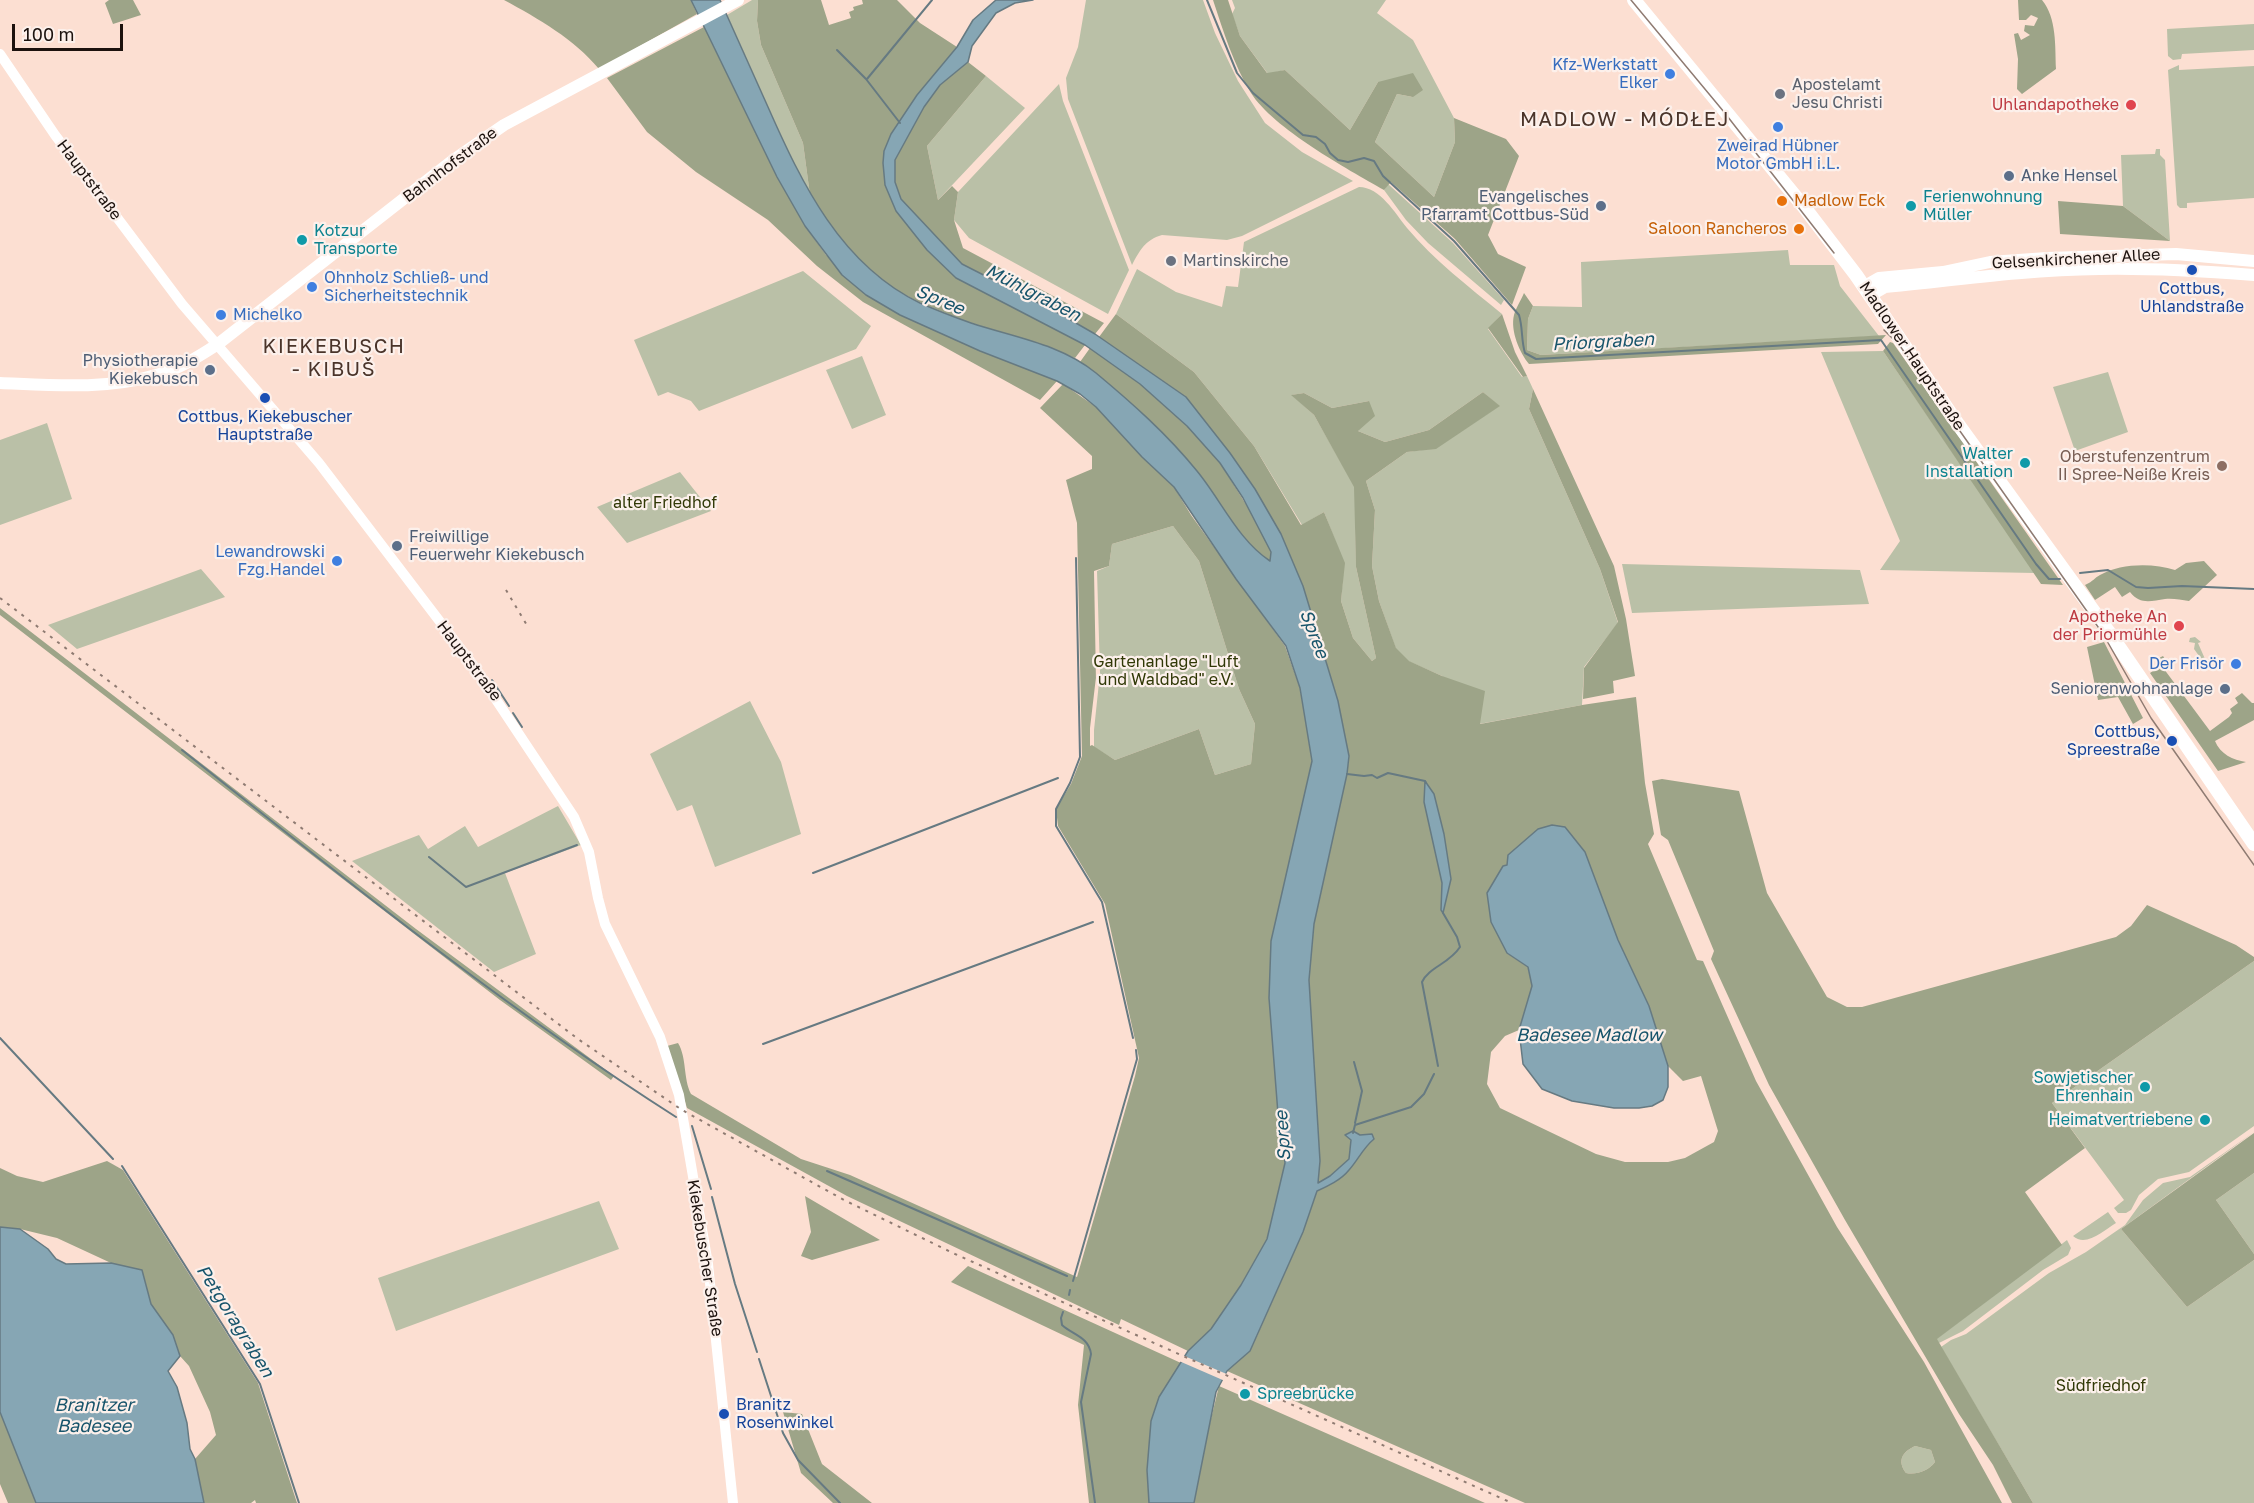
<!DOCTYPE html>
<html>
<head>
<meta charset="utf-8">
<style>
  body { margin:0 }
  #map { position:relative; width:2254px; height:1503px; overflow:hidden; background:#fcdfd2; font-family:"Golos Text",sans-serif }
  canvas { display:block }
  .scale { position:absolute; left:12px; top:24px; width:111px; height:27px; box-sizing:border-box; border:3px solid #1c120e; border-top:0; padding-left:8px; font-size:18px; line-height:21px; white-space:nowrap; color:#1c120e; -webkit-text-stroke:4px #fcf0eb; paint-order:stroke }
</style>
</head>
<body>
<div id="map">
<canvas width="2254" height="1503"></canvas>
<div class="scale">100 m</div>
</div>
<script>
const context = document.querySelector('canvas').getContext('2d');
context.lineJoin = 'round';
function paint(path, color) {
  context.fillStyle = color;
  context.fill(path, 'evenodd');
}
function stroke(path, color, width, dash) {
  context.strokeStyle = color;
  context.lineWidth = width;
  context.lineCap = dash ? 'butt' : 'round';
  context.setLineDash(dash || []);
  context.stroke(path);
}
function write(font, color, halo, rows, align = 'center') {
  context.font = font + ' "Golos Text",sans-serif';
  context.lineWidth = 4.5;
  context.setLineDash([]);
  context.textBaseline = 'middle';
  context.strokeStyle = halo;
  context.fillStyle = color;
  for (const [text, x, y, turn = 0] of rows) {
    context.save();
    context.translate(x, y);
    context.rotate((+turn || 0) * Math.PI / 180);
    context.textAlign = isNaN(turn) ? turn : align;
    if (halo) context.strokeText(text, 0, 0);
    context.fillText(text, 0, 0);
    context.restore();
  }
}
paint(new Path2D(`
  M752,0H758L757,21L761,45L803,143L810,195L787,149L727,15Z
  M1086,0H1203L1215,33L1238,81L1265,123L1302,152L1353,181L1242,236L1227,240L1162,235C1145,240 1140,250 1132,265L1068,99L1066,78L1078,47Z
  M1232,0H1386L1377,13L1413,40L1454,118L1455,142L1434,197L1375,142L1397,94L1413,97L1378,82L1350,130L1285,70L1268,74L1240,36L1232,14L1235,8Z
  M2254,24V50L2182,54L2181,59L2173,60L2168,56L2167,29Z
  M2179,65V70L2254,66V198L2187,203V208H2180L2177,205L2168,70Z
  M986,76L1025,108L938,200L927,146Z
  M1059,84L1063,101L1129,270L1108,314L969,238L954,220L958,192Z
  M2156,149H2160V155L2165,160L2170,241L2123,206L2121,155L2155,154Z
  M1388,184L1453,243L1504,300L1501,305L1428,243L1406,220L1384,190Z
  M1359,187C1380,187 1395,213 1407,228C1434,260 1469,287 1502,314L1488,329L1522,377L1527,376L1533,389L1529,409L1600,569L1618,623L1584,667L1582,705L1479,724L1442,676L1408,661L1396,649L1379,601L1372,566L1375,510L1366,481L1407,452L1436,448L1499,406L1483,392L1429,430L1385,442L1358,431L1369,401L1332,408L1304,393L1292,395L1314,415L1355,487L1356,567L1376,658L1372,661L1353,638L1341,601L1344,563L1324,512L1302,525L1254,446L1194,372L1116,314L1137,269L1176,292L1222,307L1226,286L1238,287L1244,242Z
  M1788,250L1790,265H1834L1840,286L1879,336L1541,355L1527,350L1528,319L1533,306L1582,307L1581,262Z
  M803,271L871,326L856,349L699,411L691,401L668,392L658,396L634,340Z
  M1883,351L2035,573L1880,570L1900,541L1821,352Z
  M862,356L886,415L852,429L826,370Z
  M2108,372L2128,432L2075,451L2053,387Z
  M47,423L72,499L0,525V440Z
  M680,472L711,511L627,543L597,507Z
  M1173,526L1199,561L1239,689L1255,724L1251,764L1215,775L1199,729L1115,760L1094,747V730L1100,673L1097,571L1109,566L1112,544Z
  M1622,564L1860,570L1869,604L1632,613Z
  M201,569L225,597L77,649L48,625Z
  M2195,637L2201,642L2198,643L2205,659H2208L2209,661L2207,667L2194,649L2195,643L2189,642L2190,638Z
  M750,701L781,762L801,834L715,867L692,805L677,811L650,754Z
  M558,806L581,845L505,873L536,954L494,972L352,861L419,835L428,849L465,826L478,847Z
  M2254,961V1126L2189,1172L2158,1179L2139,1195L2131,1210L2126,1213H2118L2114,1208L2124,1200L2052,1103Z
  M2254,1132L2121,1229L2187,1307L2254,1260V1503H2033L1941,1347L1951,1340L1966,1334L2049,1273L2086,1252L2125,1225L2143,1200L2163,1183L2190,1177Z
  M2254,1173V1254L2216,1200Z
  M599,1201L619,1249L396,1331L378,1278Z
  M2108,1212L2116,1223C2104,1230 2086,1248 2073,1236Z
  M2067,1240L2071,1248L2068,1255L2043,1270L1963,1331L1939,1343L1936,1339Z
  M1915,1446L1931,1450L1935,1462C1928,1471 1917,1475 1906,1473C1897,1461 1902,1452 1915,1446Z`), '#bac0a7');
paint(new Path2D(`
  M109,0H133L141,15L113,24L105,3Z
  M504,0H691L697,14L599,69C574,39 539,19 504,0Z
  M758,0H821L829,25L851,18L849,12L854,10L853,7L863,4L862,0H897L920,23L957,47L917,95L891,134L884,151L885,185L956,278L1085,345L1075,358L1032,341L970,323L921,303L890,287L857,258L836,233L810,195L803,143L761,45L757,21Z
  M1213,0H1228L1240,36L1267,73L1285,70L1350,130L1378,82L1413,73L1423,90L1413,97L1397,94L1375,142L1434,197L1455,142L1454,118L1506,139L1519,156L1488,235L1498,254L1526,267L1512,305L1455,239L1391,182L1384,190C1347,169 1273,128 1251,93C1234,66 1223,30 1213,0Z
  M2018,0H2042C2057,18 2055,47 2056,69L2022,94L2017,89L2018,59L2014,34L2018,33L2021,40L2030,35L2024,31L2025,25L2034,26L2038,18L2031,15L2026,20H2019Z
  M704,27L777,177L805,226L826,255L900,315L980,351L1057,381L1040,400L863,302L817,266L768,220L696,172L647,132L607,78Z
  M968,62L986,76L927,146L938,200L952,186L958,192L954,220L963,248L1104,323L1095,334L1062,315L962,264L901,200L895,182V160L924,107L940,85Z
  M2058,201L2123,206L2170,241L2060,234Z
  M1524,293L1533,306L1528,319L1527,350L1541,355L1886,335L1878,344L1529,364C1520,353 1510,331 1514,315C1516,308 1521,300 1524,293Z
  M1116,314L1194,372L1254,446L1301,525L1324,512L1345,563L1341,601L1353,638L1372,661L1376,658L1356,567L1354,487L1314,415L1291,395L1304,393L1332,408L1369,401L1375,416L1358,431L1385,442L1429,430L1483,392L1500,406L1436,449L1407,452L1366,481L1375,510L1372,566L1379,601L1396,648L1409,661L1442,676L1485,691L1480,724L1582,705L1636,697L1645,783L1654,834L1648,844L1697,960L1703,961L1756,1081L1837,1227L1924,1362L2002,1503H1525L1227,1371L1250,1351L1257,1336L1303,1232L1317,1191C1340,1181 1351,1168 1365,1147L1360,1135L1346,1136L1351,1140L1349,1159L1330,1176L1318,1183L1320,1161L1309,980L1314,924L1347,774L1349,756L1303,586L1281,534L1255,489L1186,397L1099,337ZM1552,825L1618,940L1649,1006L1668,1066L1683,1081L1701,1076L1718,1131L1714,1142L1685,1158L1668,1162H1625L1596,1154L1500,1108L1487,1084L1491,1052L1505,1036L1519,1030L1532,986L1528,967L1507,953L1503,866L1507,865C1521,847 1530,832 1552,825ZM1915,1446L1931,1450L1935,1462C1928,1471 1917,1475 1906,1473C1897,1461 1902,1452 1915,1446Z
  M1502,314L1515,352L1527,376L1523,377L1488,328Z
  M1890,342L1893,343L2063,585L2041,584L1883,351Z
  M1090,348L1140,384L1187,426L1220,463L1259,525L1271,552L1270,562L1259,554L1244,538L1195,469L1080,362Z
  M1063,384L1096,407L1142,457L1174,487L1191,515L1285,646L1300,688L1312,761L1302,809L1278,1114L1285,1163L1267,1239L1241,1285L1211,1329L1188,1351L1121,1319L1119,1325L847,1196L687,1108L667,1046L678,1043C687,1058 683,1078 691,1094L801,1159L850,1175L1077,1277L1135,1076L1139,1058L1105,904L1058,826L1056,809L1071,784L1082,756L1077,523L1066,480L1092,469V456L1040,408ZM1173,526L1199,561L1239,689L1255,724L1251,764L1215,775L1199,729L1115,760L1092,745L1090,746V728L1096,677V682L1094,571L1109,566L1112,544Z
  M1533,389L1614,566L1626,619L1635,676L1613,681L1614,693L1583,699L1584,668L1618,622L1600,569L1529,409Z
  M2204,561L2217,575L2189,601C2181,600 2173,598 2165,599C2151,601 2140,605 2130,592L2122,597L2115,587L2095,600L2085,585C2094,581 2094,578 2100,575C2121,563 2153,563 2175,570L2186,563Z
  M0,608L416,929L614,1076L611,1080L500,1000L0,615Z
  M2104,642L2143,718L2133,724L2118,697L2098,700L2087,647Z
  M2163,656L2169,665L2164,669L2210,731L2229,717L2232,713L2230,709L2238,703L2235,698L2242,693L2252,703H2254V720L2215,741C2220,754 2233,760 2246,762L2218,771L2150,673L2163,664L2159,658Z
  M1662,779L1739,791L1767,893L1827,997L1847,1007H1862L2116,937L2131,926L2147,905L2236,945L2254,957V961L2052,1103L2085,1148L2025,1192L2062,1245L1937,1339L2033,1503H2012L1993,1465L1959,1414L1845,1220L1769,1085L1711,959L1714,951L1668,840L1661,835L1652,781Z
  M2254,1133V1173L2216,1200L2254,1254V1260L2187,1307L2121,1229Z
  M107,1161L123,1170L258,1383L297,1503H256L255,1500L251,1503H204L195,1459L216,1435L210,1412L189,1366L180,1356L173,1335L151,1304L142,1270L111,1263L57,1238L20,1229L0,1227V1168L17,1176L43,1182Z
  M805,1196L880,1240L812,1260L801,1256L811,1232Z
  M968,1266L1181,1363L1159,1397L1147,1470L1149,1503H1089L1078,1405L1084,1345L951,1282Z
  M1219,1386L1485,1503H1194L1208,1431Z
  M0,1412L36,1503H8L0,1484Z
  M783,1412L802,1414L822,1464L872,1503H833L801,1473Z`), '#9da488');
const water = new Path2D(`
  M691,0H720C736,36 752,72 768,107C802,184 841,265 920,303C936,310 954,317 971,323C1013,337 1061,344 1096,373C1132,403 1167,434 1197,471C1221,500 1238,540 1270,561L1271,552L1243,498L1220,463L1187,426L1140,384L1085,345L956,278L927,250L896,211L885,185L883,163L884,151L891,134L917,95L957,47L973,20L996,0H1033L1015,3L996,13L972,46L968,62L940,85L924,107L895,160V182L901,199L962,264L1062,315L1095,334L1186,397L1230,453L1255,489L1281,534L1303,586L1338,701L1349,756L1347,774L1314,924L1309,980L1320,1161L1318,1183L1330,1176L1349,1159L1351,1140L1345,1135L1353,1131L1360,1135L1372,1134L1374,1139C1363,1148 1358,1160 1349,1170C1341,1180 1328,1186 1317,1191L1303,1232L1250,1351L1227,1371L1216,1392L1194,1503H1149L1147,1470L1151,1421L1159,1397L1188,1351L1211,1329L1241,1285L1267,1239L1285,1163L1278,1114L1269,998L1271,941L1312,761L1300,688L1286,646L1236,579L1174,487L1142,457L1096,407L1080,394L1057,381L980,351L900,315L866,295L842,275L805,226L777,177Z
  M1425,781L1434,794L1444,834L1451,879L1443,913L1441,910L1442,883L1424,802Z
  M1552,825L1565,827L1585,852L1618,940L1649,1006L1668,1066V1087L1663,1100L1652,1106L1639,1108H1614L1572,1101L1542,1089L1523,1064L1519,1030L1532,986L1528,967L1507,953L1491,922L1487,893L1503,866L1507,865L1508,855L1538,829Z
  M0,1227L20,1229L48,1249L56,1259L66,1264L111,1263L142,1270L151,1304L173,1335L180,1356L168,1371L177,1387L187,1423L190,1449L195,1459L204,1503H36L0,1412Z`);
paint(water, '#86a6b4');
stroke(water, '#667a82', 1.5);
paint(new Path2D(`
  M1182,1355L1229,1375L1225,1381L1179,1361Z`), '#fcdfd2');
stroke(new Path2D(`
  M1207,0L1237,73L1253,93L1303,135L1316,137L1325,144L1330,153L1338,160L1348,162L1364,158L1374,161L1383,176L1454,241L1519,315C1523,328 1521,340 1525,353L1536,359L1881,340L2036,564L2049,579H2060
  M837,50L866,79L900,123
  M867,79L932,0
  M1076,558L1080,757L1070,783L1056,809V826L1102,902L1133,1038
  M2080,573L2108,570L2136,587L2148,588L2182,586L2254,589
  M492,680L509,706
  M513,713L522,727
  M182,750C342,877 503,1007 676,1117
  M1347,774L1364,776L1372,775L1377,778L1388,773L1425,781L1426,783
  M429,857L466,887L577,845
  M813,873L1058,778
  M0,1038L113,1159
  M763,1044L1093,922
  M1354,1062L1362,1091L1355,1123
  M1438,1066L1422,982C1429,967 1449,964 1460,947L1457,937L1443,913
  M692,1126L711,1189
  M1353,1133L1355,1125L1411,1107L1424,1094L1434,1074
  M122,1166L260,1384L299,1503
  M827,1171L1067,1276
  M712,1197L735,1284L757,1352
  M1073,1281L1137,1059L1136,1050
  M1069,1295L1070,1290
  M1063,1312L1061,1318L1062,1325C1073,1335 1089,1337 1091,1354L1081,1402L1095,1503
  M759,1359L783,1433L798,1460L840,1503`), '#667a82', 2);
stroke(new Path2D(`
  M0,54L55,135L182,304L319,463L473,665L574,817L589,852L598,898L605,924L660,1037L679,1095L708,1264L733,1503`), '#fff', 10);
stroke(new Path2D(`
  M1865,286L1879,278L1943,272L1990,262L2047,258L2176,254L2254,261
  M1871,295L1885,287C1956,280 2027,270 2099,269C2151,268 2202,271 2254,275
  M0,383C50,385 107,390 156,375C179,369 198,357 218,344L452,161L504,125L738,0`), '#fff', 12);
stroke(new Path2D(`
  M1634,0L1804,207L1856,275L1955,420L2108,631L2254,844`), '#fff', 14);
stroke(new Path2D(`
  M1631,0L1724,112L1834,253
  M1884,330L1900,346L2103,634L2151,718L2254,865`), '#8f7b72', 1.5);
stroke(new Path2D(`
  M506,590L528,627
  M0,598L578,1039L682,1110L844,1200L955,1254L1512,1503`), '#8f7b72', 2, [3, 6]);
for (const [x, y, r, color] of [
  [1670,74,6,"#3f7fe0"],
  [1780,94,6,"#6b7280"],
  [2131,105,6,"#e0444e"],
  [1778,127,6,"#3f7fe0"],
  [2009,176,6,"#5c6f8a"],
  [1782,201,6,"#e8710a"],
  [1601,206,6,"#5c6f8a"],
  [1911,206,6,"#0f9aa8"],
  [1799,229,6,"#e8710a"],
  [302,240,6,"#0f9aa8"],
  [1171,261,6,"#6b7280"],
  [2192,270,6,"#1a4fb4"],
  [312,287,6,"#3f7fe0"],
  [221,315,6,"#3f7fe0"],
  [210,370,6,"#5c6f8a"],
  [265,398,6,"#1a4fb4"],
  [2025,463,6,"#0f9aa8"],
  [2222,466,6,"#8d6e63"],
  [397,546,6,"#5c6f8a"],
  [337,561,6,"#3f7fe0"],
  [2179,626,6,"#e0444e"],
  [2236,664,6,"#3f7fe0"],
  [2225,689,6,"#5c6f8a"],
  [2172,741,6,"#1a4fb4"],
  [2145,1087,6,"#0f9aa8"],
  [2205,1120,6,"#0f9aa8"],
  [1245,1394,6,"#0f9aa8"],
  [724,1414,6,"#1a4fb4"]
]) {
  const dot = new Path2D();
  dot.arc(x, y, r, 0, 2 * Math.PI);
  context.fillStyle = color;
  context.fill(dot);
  stroke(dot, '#fcf0eb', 2);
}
write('16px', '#366cbe', '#fcf0eb', [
  ["Kfz-Werkstatt",1658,65],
  ["Elker",1658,83],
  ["Zweirad Hübner",1778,146,"center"],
  ["Motor GmbH i.L.",1778,164,"center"],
  ["Ohnholz Schließ- und",324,278,"left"],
  ["Sicherheitstechnik",324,296,"left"],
  ["Michelko",233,315,"left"],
  ["Lewandrowski",325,552],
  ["Fzg.Handel",325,570],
  ["Der Frisör",2224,664]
], 'right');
write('16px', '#5b616d', '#fcf0eb', [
  ["Apostelamt",1792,85],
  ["Jesu Christi",1792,103],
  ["Martinskirche",1183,261]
], 'left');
write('16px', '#be3a42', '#fcf0eb', [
  ["Uhlandapotheke",2119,105],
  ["Apotheke An",2167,617],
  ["der Priormühle",2167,635]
], 'right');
write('16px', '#1c120e', '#fcf0eb', [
  ["Bahnhofstraße",450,165,-37],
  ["Hauptstraße",89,180,53],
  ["Gelsenkirchener Allee",2076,259,-3],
  ["Madlower Hauptstraße",1912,356,56],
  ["Hauptstraße",469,661,53],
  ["Kiekebuscher Straße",705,1258,81]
]);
write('16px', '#4e5e75', '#fcf0eb', [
  ["Anke Hensel",2021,176,"left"],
  ["Evangelisches",1589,197],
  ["Pfarramt Cottbus-Süd",1589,215],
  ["Physiotherapie",198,361],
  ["Kiekebusch",198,379],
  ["Freiwillige",409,537,"left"],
  ["Feuerwehr Kiekebusch",409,555,"left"],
  ["Seniorenwohnanlage",2213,689]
], 'right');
write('16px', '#0d838f', '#fcf0eb', [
  ["Ferienwohnung",1923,197],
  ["Müller",1923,215],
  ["Kotzur",314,231],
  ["Transporte",314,249],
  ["Walter",2013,454,"right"],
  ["Installation",2013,472,"right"],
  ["Sowjetischer",2133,1078,"right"],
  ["Ehrenhain",2133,1096,"right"],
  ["Heimatvertriebene",2193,1120,"right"],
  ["Spreebrücke",1257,1394]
], 'left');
write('16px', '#c56008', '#fcf0eb', [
  ["Madlow Eck",1794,201],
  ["Saloon Rancheros",1787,229,"right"]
], 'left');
write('16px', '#164399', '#fcf0eb', [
  ["Cottbus,",2192,289],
  ["Uhlandstraße",2192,307],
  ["Cottbus, Kiekebuscher",265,417],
  ["Hauptstraße",265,435],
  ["Cottbus,",2160,732,"right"],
  ["Spreestraße",2160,750,"right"],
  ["Branitz",736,1405,"left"],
  ["Rosenwinkel",736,1423,"left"]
]);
write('16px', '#785e54', '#fcf0eb', [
  ["Oberstufenzentrum",2210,457],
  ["II Spree-Neiße Kreis",2210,475]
], 'right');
write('16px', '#303806', '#fcf0eb', [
  ["alter Friedhof",665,503],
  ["Gartenanlage \"Luft",1166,662],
  ["und Waldbad\" e.V.",1166,680],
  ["Südfriedhof",2101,1386]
]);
write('italic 18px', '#17546b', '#fcf0eb', [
  ["Mühlgraben",1033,293,27],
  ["Spree",940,300,23],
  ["Priorgraben",1603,342,-3],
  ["Spree",1314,634,69],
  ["Badesee Madlow",1589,1035],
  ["Spree",1283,1136,-94],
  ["Petgoragraben",235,1321,58],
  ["Branitzer",94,1405],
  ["Badesee",94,1426]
]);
context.letterSpacing = '1.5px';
write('20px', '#4a342a', '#fcf0eb', [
  ["MADLOW - MÓDŁEJ",1625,120],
  ["KIEKEBUSCH",334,347],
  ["- KIBUŠ",334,370]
]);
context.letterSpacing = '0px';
</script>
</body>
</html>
